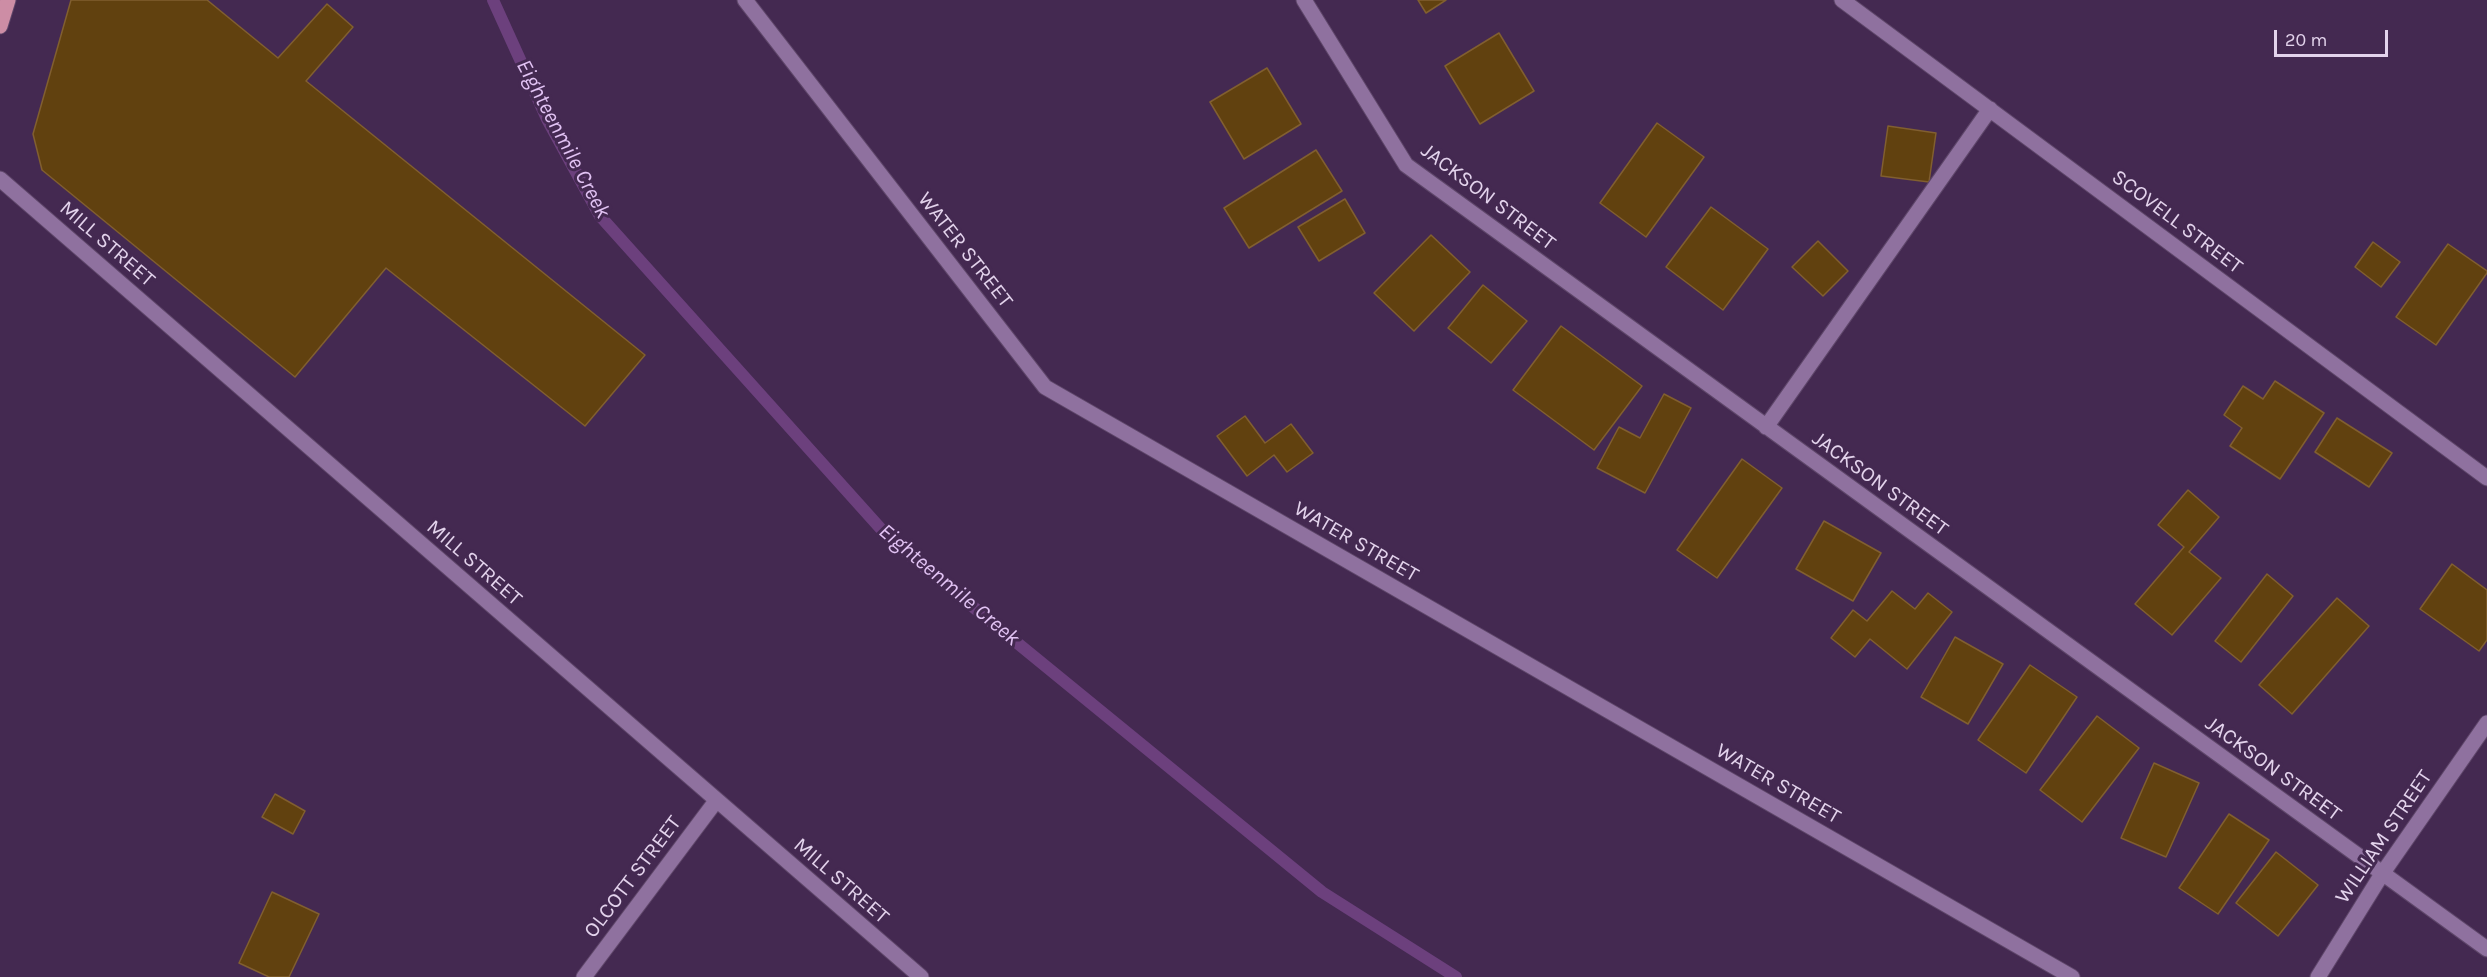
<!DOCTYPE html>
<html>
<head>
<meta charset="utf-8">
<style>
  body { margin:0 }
  #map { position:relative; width:2487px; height:977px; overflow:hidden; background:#442951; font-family:Karla,sans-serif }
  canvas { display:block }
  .scale { position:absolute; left:2274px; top:30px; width:114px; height:27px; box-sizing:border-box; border:3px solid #e3d3ec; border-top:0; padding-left:8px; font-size:18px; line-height:21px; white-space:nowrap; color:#e3d3ec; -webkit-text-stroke:4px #442951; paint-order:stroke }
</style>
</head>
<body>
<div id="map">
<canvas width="2487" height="977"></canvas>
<div class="scale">20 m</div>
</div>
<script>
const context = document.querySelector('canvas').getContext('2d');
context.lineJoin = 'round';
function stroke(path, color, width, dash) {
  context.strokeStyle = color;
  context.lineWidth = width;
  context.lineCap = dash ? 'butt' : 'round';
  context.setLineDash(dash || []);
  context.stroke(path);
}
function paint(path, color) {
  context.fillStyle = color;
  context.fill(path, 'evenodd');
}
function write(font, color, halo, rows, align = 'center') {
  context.font = font + ' Karla,sans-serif';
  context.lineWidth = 6;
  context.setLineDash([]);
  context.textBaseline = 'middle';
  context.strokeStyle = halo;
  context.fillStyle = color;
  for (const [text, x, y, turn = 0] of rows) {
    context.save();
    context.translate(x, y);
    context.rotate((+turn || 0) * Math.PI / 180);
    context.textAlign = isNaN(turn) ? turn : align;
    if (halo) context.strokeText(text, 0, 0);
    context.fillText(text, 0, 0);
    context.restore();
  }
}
stroke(new Path2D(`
  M493,0L547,119L600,216L890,539L1322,892L1456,977`), '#6c407d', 12);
const building = new Path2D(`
  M71,0H207L278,58L327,4L353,27L306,81L645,355L585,426L386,268L295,377L42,170L33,134Z
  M1418,0H1446L1426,13Z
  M1499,33L1534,91L1480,124L1445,66Z
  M1267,68L1301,124L1244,159L1210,102Z
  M1657,123L1704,157L1646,237L1600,203Z
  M1888,126L1936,133L1929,182L1881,176Z
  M1316,150L1342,191L1249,248L1224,208Z
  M1345,199L1365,233L1319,261L1298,227Z
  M1711,207L1768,249L1723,310L1666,267Z
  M1431,235L1470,272L1414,331L1374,293Z
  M1818,241L1848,271L1823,296L1792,267Z
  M2373,242L2400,262L2381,287L2355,267Z
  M2448,244L2487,271V273L2436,345L2396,317Z
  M1483,285L1527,321L1491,363L1448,328Z
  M1561,326L1642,386L1594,450L1513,390Z
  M2275,381L2324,413L2280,479L2230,446L2242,428L2224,415L2243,386L2263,399Z
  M1664,394L1691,408L1645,493L1597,468L1619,427L1640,438Z
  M1245,416L1265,443L1291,424L1313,453L1287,472L1274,455L1247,476L1217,436Z
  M2337,418L2392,453L2369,487L2315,452Z
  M1742,459L1782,488L1717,578L1677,550Z
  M2188,490L2219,517L2189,552L2221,578L2172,635L2135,604L2184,547L2158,525Z
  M1824,521L1881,553L1853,601L1796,569Z
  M2452,564L2487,590V640L2479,651L2420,609Z
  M2267,574L2293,596L2241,662L2215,641Z
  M1892,591L1915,609L1928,593L1952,612L1907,669L1870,639L1855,657L1831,638L1853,610L1867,621Z
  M2337,598L2369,626L2292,714L2259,685Z
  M1955,637L2003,664L1968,724L1921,697Z
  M2030,665L2077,697L2026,773L1978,740Z
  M2097,716L2139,748L2082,822L2040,790Z
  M2154,763L2199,783L2166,857L2121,838Z
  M275,794L305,811L293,834L262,817Z
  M2229,814L2269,840L2218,914L2179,888Z
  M2276,852L2318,885L2278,936L2236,903Z
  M272,892L319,914L289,977H269L239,963Z`);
paint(building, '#61410f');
stroke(building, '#815f30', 1.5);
const minor = new Path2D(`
  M745,0L1045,387L2072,977
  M1304,0L1406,165L2487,949
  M1842,0L2487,478
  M0,179L921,977
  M1766,427L1990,109
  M584,977L716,801
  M2318,977L2382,874L2487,723`);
const major = new Path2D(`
  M0,26L8,0`);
stroke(minor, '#5e4669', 17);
stroke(major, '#5e4669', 17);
stroke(minor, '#8f719f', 15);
stroke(major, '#cd8da5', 15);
write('21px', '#e3d3ec', '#442951', [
  ["JACKSON STREET",1488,197,37],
  ["SCOVELL STREET",2177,222,37],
  ["MILL STREET",107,244,41],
  ["WATER STREET",965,250,52],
  ["JACKSON STREET",1880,484,36],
  ["WATER STREET",1356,542,30],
  ["MILL STREET",474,563,41],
  ["JACKSON STREET",2273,769,36],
  ["WATER STREET",1778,784,30],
  ["WILLIAM STREET",2384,837,-56],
  ["OLCOTT STREET",633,877,-53],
  ["MILL STREET",841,881,41]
]);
write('italic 22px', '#e2c3f4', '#442951', [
  ["Eighteenmile Creek",563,139,62],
  ["Eighteenmile Creek",949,585,40]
]);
</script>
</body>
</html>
